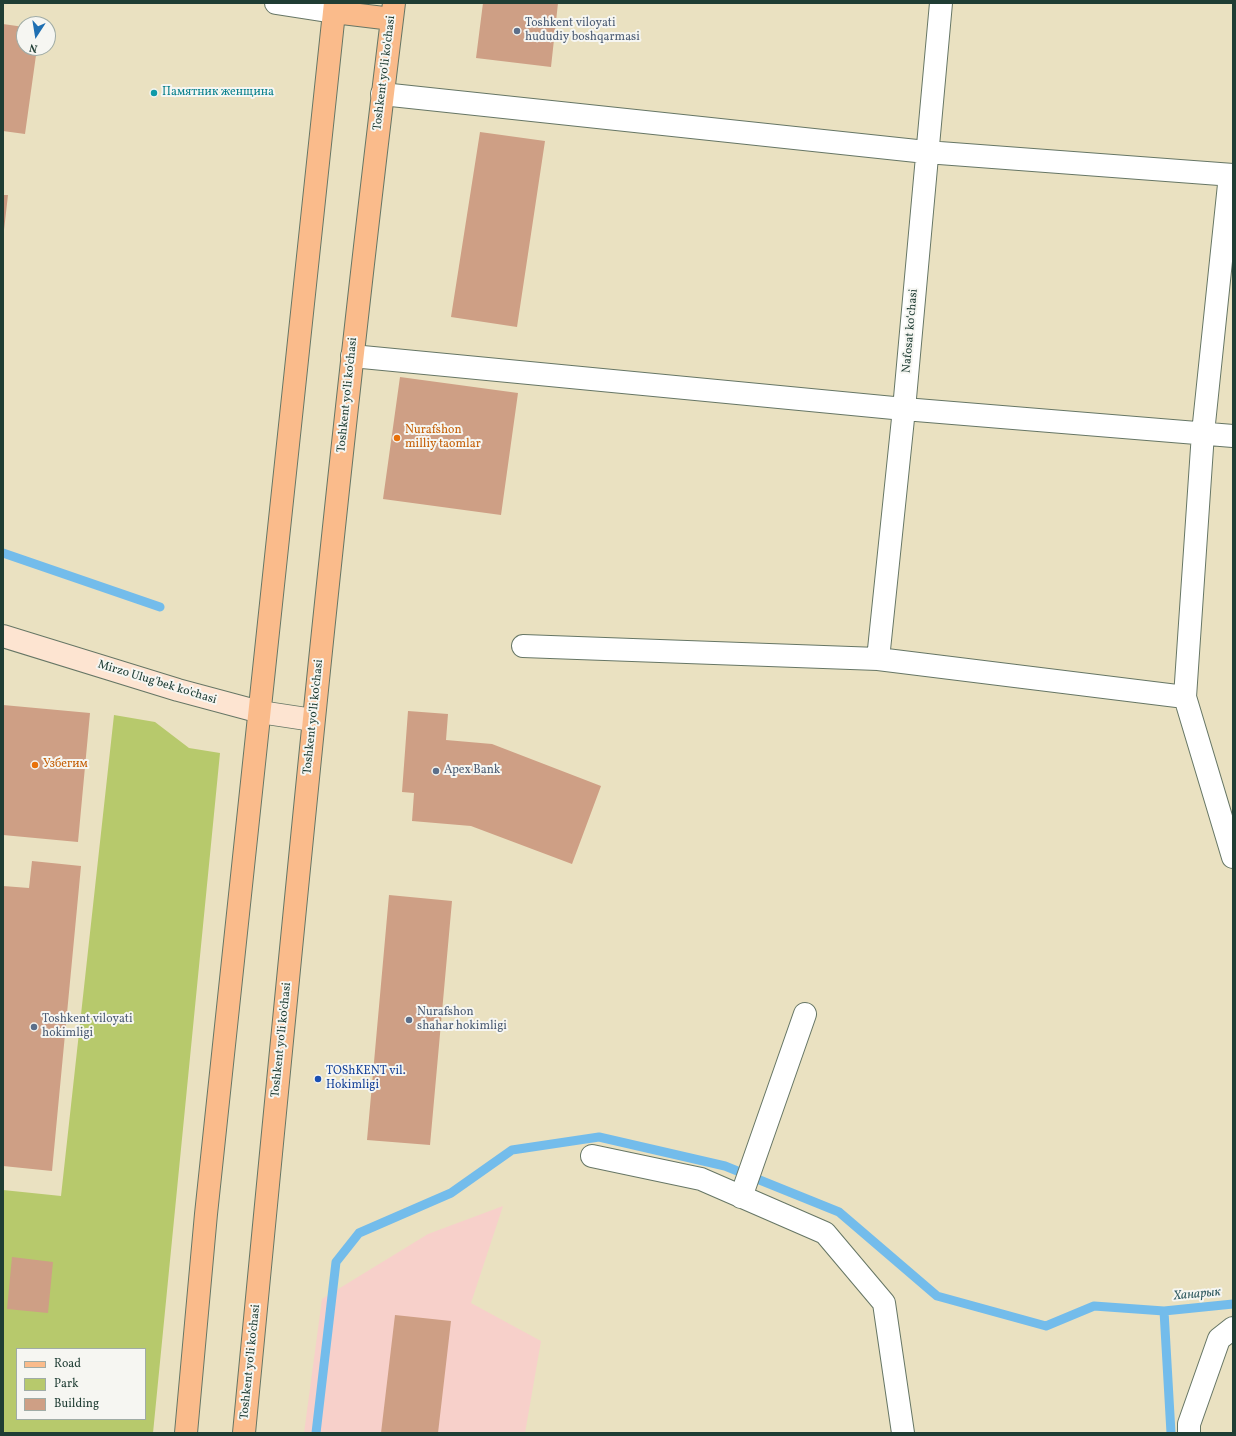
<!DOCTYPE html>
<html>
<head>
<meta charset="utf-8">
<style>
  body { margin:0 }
  #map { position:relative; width:1236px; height:1436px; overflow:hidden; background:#eae1c1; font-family:Vollkorn,serif }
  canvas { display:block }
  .frame { position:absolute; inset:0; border:4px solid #1f3d34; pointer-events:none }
  .legend { position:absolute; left:16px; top:1348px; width:130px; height:72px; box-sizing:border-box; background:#f6f6f2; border:1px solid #a0aca6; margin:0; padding:5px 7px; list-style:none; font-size:12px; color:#1f3d34 }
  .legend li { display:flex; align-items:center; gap:8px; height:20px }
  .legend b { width:20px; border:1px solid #a0aca6 }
  .north { position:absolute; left:16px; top:16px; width:40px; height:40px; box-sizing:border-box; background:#f6f6f2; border:1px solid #a0aca6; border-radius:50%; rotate:192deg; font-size:11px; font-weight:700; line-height:16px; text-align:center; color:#1f3d34 }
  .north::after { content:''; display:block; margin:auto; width:14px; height:18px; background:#1f6fb2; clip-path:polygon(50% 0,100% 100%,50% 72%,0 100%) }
</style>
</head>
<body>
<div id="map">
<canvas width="1236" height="1436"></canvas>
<div class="frame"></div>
<ul class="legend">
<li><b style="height:5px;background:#fabb8b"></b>Road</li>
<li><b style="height:11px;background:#b7c96c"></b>Park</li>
<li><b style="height:11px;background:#ce9f85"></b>Building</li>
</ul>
<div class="north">N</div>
</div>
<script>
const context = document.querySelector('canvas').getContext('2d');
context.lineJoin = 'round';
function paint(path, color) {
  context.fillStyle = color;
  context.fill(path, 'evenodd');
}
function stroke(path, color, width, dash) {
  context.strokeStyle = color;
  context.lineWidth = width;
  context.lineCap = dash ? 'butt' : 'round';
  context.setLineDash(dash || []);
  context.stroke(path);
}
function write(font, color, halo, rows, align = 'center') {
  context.font = font + ' Vollkorn,serif';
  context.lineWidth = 4;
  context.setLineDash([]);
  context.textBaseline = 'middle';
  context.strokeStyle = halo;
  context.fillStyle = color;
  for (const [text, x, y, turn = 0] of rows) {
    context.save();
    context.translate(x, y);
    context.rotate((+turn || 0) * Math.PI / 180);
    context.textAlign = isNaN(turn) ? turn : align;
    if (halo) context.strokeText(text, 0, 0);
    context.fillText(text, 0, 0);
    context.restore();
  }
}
paint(new Path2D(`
  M503,1206L471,1303L541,1341L525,1433H304L322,1299L428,1234Z`), '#f7d0ca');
paint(new Path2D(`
  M114,715L155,722L189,748L220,753L153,1433H3V1190L61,1196ZM17,1349H145V1419H17Z`), '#b7c96c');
stroke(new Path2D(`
  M3,553L160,607
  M1164,1311L1171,1433
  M316,1433L336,1262L359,1233L451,1193L512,1150L599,1137L725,1166L839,1212L937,1296L1046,1326L1094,1306L1164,1311L1233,1304`), '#73bceb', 9);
paint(new Path2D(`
  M483,3H558L551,67L476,58Z
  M3,24L24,27V48H37L25,134L3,131Z
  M480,132L545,141L517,327L451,317Z
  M3,195H8L4,230H3Z
  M400,377L518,393L501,515L383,499Z
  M3,705L90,713L78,842L3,835Z
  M408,711L448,714L446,740L492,744L601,786L572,864L471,826L412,821L414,793L402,792Z
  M32,861L81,866L52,1171L3,1166V886L29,888Z
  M389,895L452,901L430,1145L367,1140Z
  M12,1257L53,1262L48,1313L7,1309Z
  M395,1315L451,1321L438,1433H381Z`), '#ce9f85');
const street = new Path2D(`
  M276,3L334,12
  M382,94L926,152L1233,175
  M1230,175L1203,433L1185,697L1233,857
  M352,356L904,409L1233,436
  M523,646L878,659L1185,697
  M878,659L904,409L941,3
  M592,1156L701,1179L825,1233L884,1303L903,1433
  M741,1197L805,1014
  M1189,1433V1424L1219,1339L1233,1328`);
const secondary = new Path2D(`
  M3,636L178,690L260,712L313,720`);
const primary = new Path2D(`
  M334,12L392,19
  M186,1433L206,1214L335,3
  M244,1433C290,956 335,479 394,3`);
stroke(street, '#667665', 24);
stroke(secondary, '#667665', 24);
stroke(primary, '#667665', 24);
stroke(street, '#fff', 22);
stroke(secondary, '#fde4d1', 22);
stroke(primary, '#fabb8b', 22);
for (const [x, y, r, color] of [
  [517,31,4,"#5c6f8a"],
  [154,93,4,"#0f9aa8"],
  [397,438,4,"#e8710a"],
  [35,765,4,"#e8710a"],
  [436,771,4,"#5c6f8a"],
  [409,1020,4,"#5c6f8a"],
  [34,1027,4,"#5c6f8a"],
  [318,1079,4,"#1a4fb4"]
]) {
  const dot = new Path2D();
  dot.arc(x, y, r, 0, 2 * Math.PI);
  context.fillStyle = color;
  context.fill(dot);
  stroke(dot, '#f6f6f2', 1.5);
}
write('12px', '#4e5e75', '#f6f6f2', [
  ["Toshkent viloyati",525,24],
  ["hududiy boshqarmasi",525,38],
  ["Apex Bank",444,771],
  ["Nurafshon",417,1013],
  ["shahar hokimligi",417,1027],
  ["Toshkent viloyati",42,1020],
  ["hokimligi",42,1034]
], 'left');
write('12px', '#1f3d34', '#f6f6f2', [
  ["Toshkent yo'li ko'chasi",385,73,-83],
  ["Nafosat ko‘chasi",911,331,-85],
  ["Toshkent yo'li ko'chasi",348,395,-84],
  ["Mirzo Ulug'bek ko'chasi",157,683,17],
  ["Toshkent yo'li ko'chasi",314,717,-84],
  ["Toshkent yo'li ko'chasi",282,1040,-84],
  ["Toshkent yo'li ko'chasi",251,1362,-84]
]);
write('12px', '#0d838f', '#f6f6f2', [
  ["Памятник женщина",162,93]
], 'left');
write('12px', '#c56008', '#f6f6f2', [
  ["Nurafshon",405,431],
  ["milliy taomlar",405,445],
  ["Узбегим",43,765]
], 'left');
write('12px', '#164399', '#f6f6f2', [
  ["TOShKENT vil.",326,1072],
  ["Hokimligi",326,1086]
], 'left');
write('italic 13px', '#345d62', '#f6f6f2', [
  ["Ханарык",1197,1295,-5]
]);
</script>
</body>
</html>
